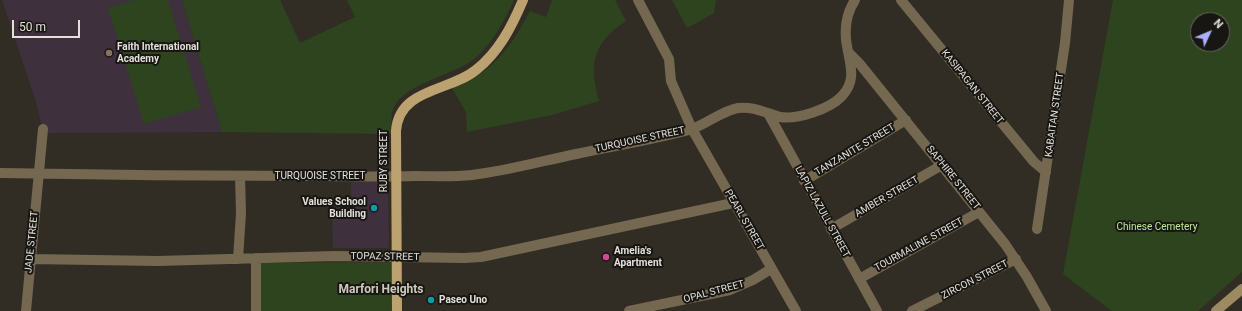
<!DOCTYPE html>
<html>
<head>
<meta charset="utf-8">
<style>
  body { margin:0 }
  #map { position:relative; width:1242px; height:311px; overflow:hidden; background:#322d24; font-family:Roboto,sans-serif }
  canvas { display:block }
  .north { position:absolute; left:1190px; top:12px; width:40px; height:40px; box-sizing:border-box; background:#181612; border:1px solid #696762; border-radius:50%; rotate:46deg; font-size:11px; font-weight:700; line-height:16px; text-align:center; color:#e3e0da }
  .north::after { content:''; display:block; margin:auto; width:14px; height:18px; background:#abaffb; clip-path:polygon(50% 0,100% 100%,50% 72%,0 100%) }
  .scale { position:absolute; left:12px; top:20px; width:68px; height:18px; box-sizing:border-box; border:2px solid #e3e0da; border-top:0; padding-left:5px; font-size:12px; line-height:14px; white-space:nowrap; color:#e3e0da; -webkit-text-stroke:3px #181612; paint-order:stroke }
</style>
</head>
<body>
<div id="map">
<canvas width="1242" height="311"></canvas>
<div class="north">N</div>
<div class="scale">50 m</div>
</div>
<script>
const context = document.querySelector('canvas').getContext('2d');
context.lineJoin = 'round';
function paint(path, color) {
  context.fillStyle = color;
  context.fill(path, 'evenodd');
}
function stroke(path, color, width, dash) {
  context.strokeStyle = color;
  context.lineWidth = width;
  context.lineCap = dash ? 'butt' : 'round';
  context.setLineDash(dash || []);
  context.stroke(path);
}
function write(font, color, halo, rows, align = 'center') {
  context.font = font + ' Roboto,sans-serif';
  context.lineWidth = 4;
  context.setLineDash([]);
  context.textBaseline = 'middle';
  context.strokeStyle = halo;
  context.fillStyle = color;
  for (const [text, x, y, turn = 0] of rows) {
    context.save();
    context.translate(x, y);
    context.rotate((+turn || 0) * Math.PI / 180);
    context.textAlign = isNaN(turn) ? turn : align;
    if (halo) context.strokeText(text, 0, 0);
    context.fillText(text, 0, 0);
    context.restore();
  }
}
paint(new Path2D(`
  M2,0H182L222,132L48,133L41,123L37,105Z
  M388,181L389,248H333L332,215L351,214V182Z`), '#3f303d');
paint(new Path2D(`
  M134,0H168L201,107L144,124L108,8Z
  M182,0H280L300,43L355,17L347,0H514C504,22 490,48 470,62C450,75 404,85 394,107C390,114 392,126 392,134L222,132Z
  M552,0H615L626,21C592,43 589,65 599,101L552,115L467,132L466,112L452,88C490,76 512,46 530,11L546,17Z
  M672,0H716L714,13L687,28Z
  M1113,0H1242V272L1198,311H1112L1063,274ZM1198,20H1222V44H1198Z
  M393,262L392,311H261V263Z`), '#2d441f');
stroke(new Path2D(`
  M901,0L1034,162L1046,172
  M849,53L859,63L1005,244L1027,277L1046,311
  M768,113L877,311
  M0,173C104,175 209,176 313,176C347,176 381,177 415,176C434,176 453,177 472,175C507,171 542,161 576,154C614,146 652,140 689,130C706,125 721,111 738,108C753,106 766,113 780,117C797,120 830,109 842,96C857,80 850,65 847,46C844,30 846,14 855,0
  M804,181L906,120
  M831,229L942,165
  M1037,229L1065,43L1069,0
  M30,259L158,261L335,256L464,258L481,257L733,203
  M238,259L241,213L240,176
  M859,279L979,212
  M26,311L43,129
  M256,311V258
  M629,311L730,290L753,280L771,269
  M912,311L1016,259`), '#756851', 10);
stroke(new Path2D(`
  M638,0L669,59L671,81L692,129L796,311`), '#756851', 10);
stroke(new Path2D(`
  M1216,311L1242,289`), '#9d8962', 10);
stroke(new Path2D(`
  M397,311L396,131C399,88 449,92 476,70C499,52 512,26 523,0`), '#bca270', 10);
for (const [x, y, r, color] of [
  [109,53,4,"#8d6e63"],
  [374,208,4,"#0f9aa8"],
  [606,257,4,"#d1479c"],
  [431,300,4,"#0f9aa8"]
]) {
  const dot = new Path2D();
  dot.arc(x, y, r, 0, 2 * Math.PI);
  context.fillStyle = color;
  context.fill(dot);
  stroke(dot, '#181612', 1.5);
}
write('bold 10px', '#e3e0da', '#181612', [
  ["Faith International",117,47],
  ["Academy",117,59],
  ["Values School",366,202,"right"],
  ["Building",366,214,"right"],
  ["Amelia's",614,251],
  ["Apartment",614,263],
  ["Paseo Uno",439,300]
], 'left');
write('10px', '#e3e0da', '#181612', [
  ["KASIPAGAN STREET",972,87,51],
  ["KABAITAN STREET",1055,115,-82],
  ["TURQUOISE STREET",640,140,-12],
  ["TANZANITE STREET",855,150,-31],
  ["RUBY STREET",384,161,-90],
  ["TURQUOISE STREET",320,176],
  ["SAPHIRE STREET",953,178,51],
  ["AMBER STREET",887,197,-30],
  ["LAPIZ LAZULL STREET",822,212,61],
  ["PEARL STREET",744,220,60],
  ["JADE STREET",32,242,-84],
  ["TOURMALINE STREET",919,245,-29],
  ["TOPAZ STREET",385,257,1],
  ["ZIRCON STREET",975,280,-27],
  ["OPAL STREET",714,292,-15]
]);
write('10px', '#baeb9c', '#181612', [
  ["Chinese Cemetery",1157,227]
]);
write('bold 12px', '#cfc9bd', '#181612', [
  ["Marfori Heights",381,290]
]);
</script>
</body>
</html>
